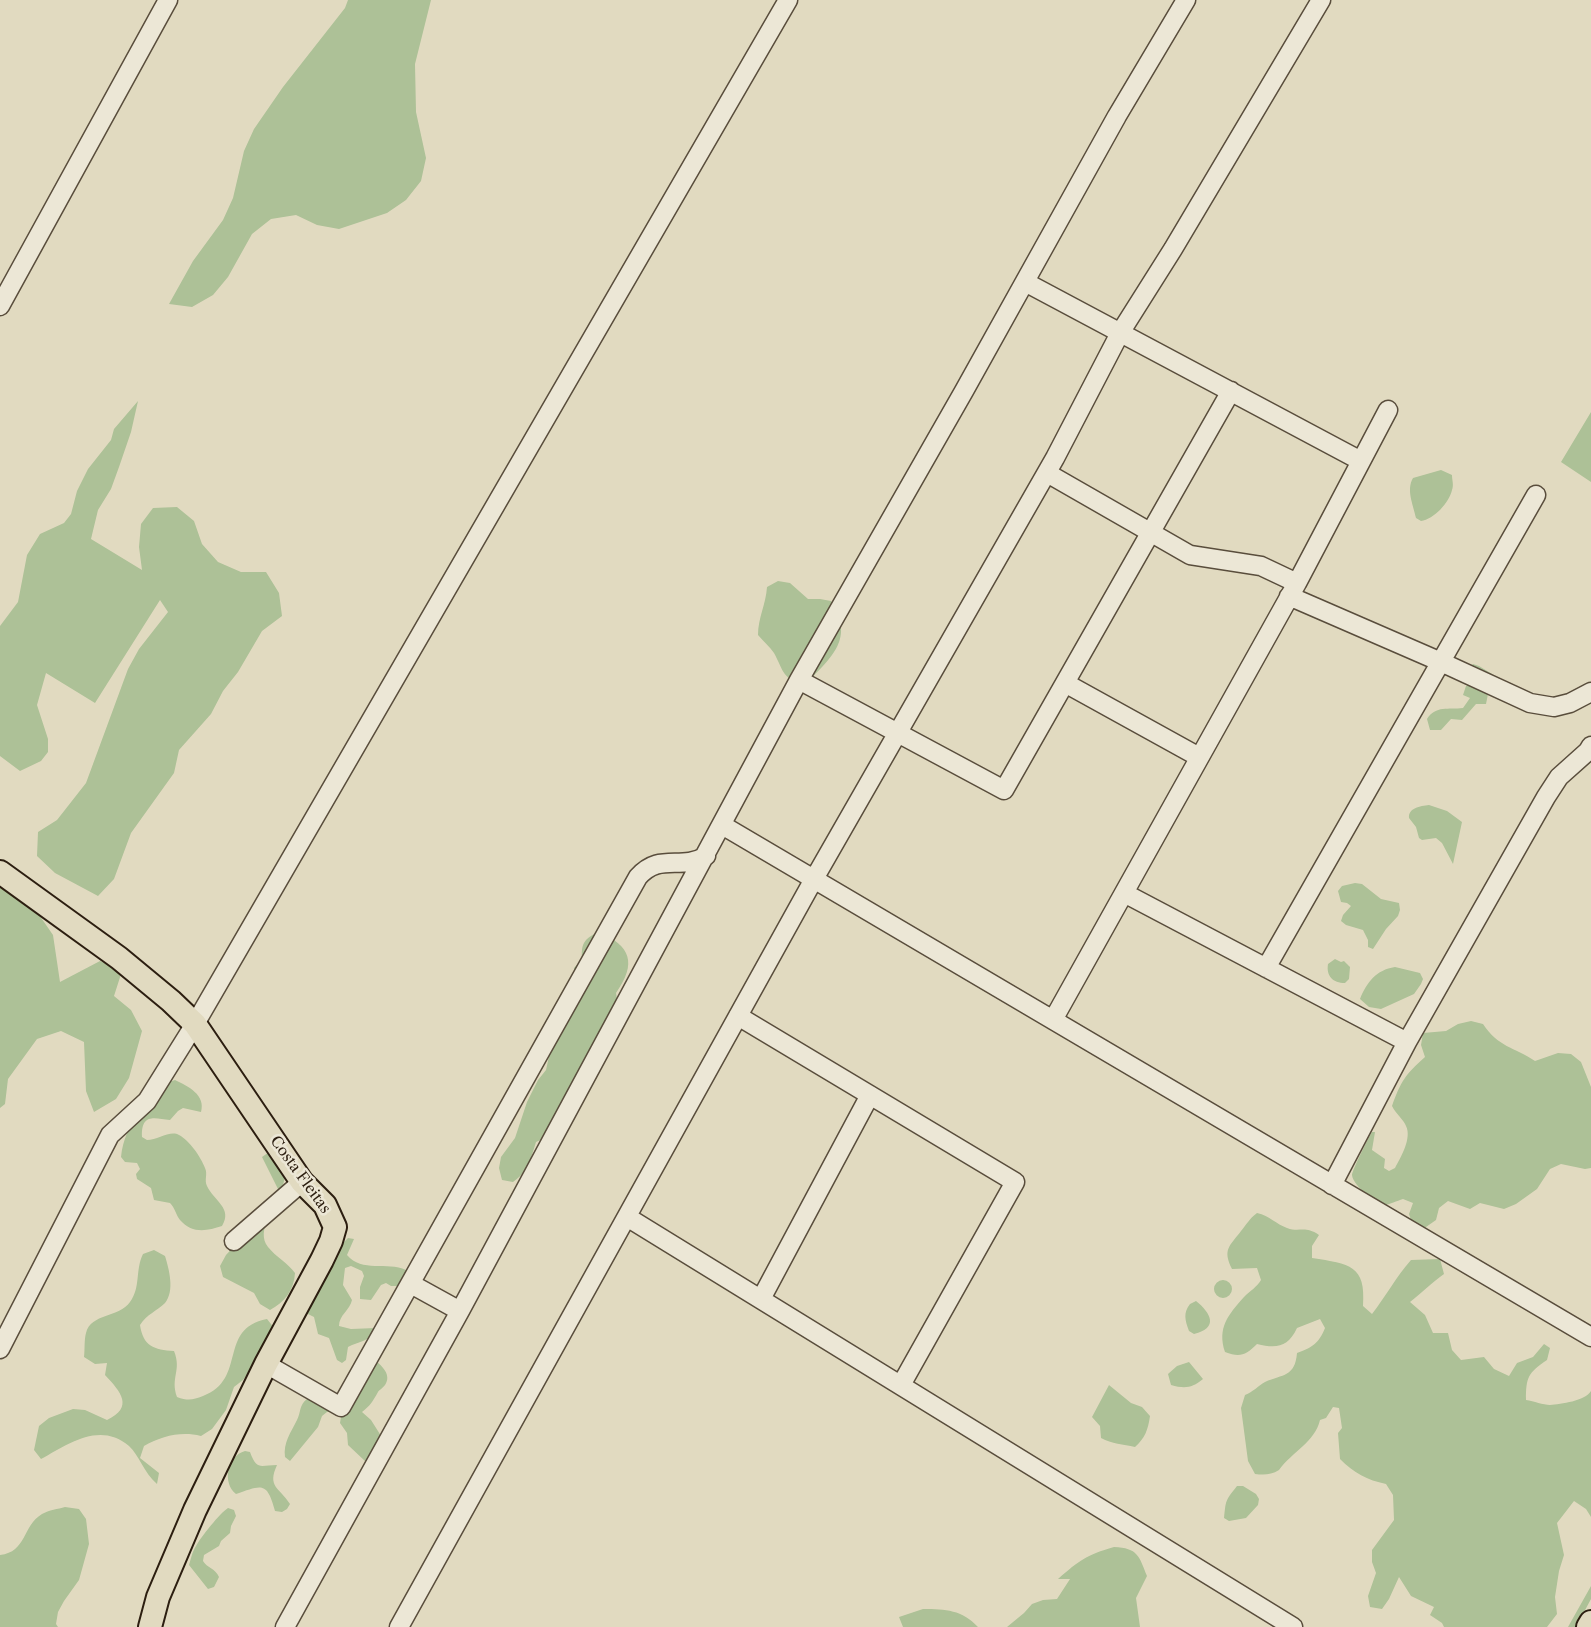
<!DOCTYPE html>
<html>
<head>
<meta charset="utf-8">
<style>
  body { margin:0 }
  canvas { display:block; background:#e1dac0 }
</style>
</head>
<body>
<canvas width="1591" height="1627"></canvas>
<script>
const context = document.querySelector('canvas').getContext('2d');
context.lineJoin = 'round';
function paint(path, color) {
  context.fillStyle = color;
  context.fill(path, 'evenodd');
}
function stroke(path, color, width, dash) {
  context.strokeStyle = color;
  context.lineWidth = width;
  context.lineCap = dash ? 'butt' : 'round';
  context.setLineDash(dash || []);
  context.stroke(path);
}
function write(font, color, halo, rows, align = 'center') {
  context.font = font + ' "Libre Caslon Text",serif';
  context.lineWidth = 5;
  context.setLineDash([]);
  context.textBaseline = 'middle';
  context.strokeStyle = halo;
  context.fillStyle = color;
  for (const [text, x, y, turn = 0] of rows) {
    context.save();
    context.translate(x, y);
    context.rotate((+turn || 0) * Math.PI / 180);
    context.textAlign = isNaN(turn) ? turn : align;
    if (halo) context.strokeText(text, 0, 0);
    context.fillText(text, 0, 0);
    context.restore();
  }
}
paint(new Path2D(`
  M348,0H431L415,64L416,112L426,158L421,181L406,200L387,213L339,229L317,225L296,215L271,219L252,234L228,277L213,295L192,307L169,304L193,261L223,220L233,198L244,151L254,129L283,87L345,8Z
  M138,401L131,432L119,467L111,489L98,510L91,539L142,570L139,547L141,524L153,508L177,507L194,521L202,544L218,562L241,572H266L279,593L282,616L262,631L238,672L223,691L211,714L179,750L174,773L131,833L114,879L98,896L55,873L37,856L38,832L57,820L86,783L128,669L139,649L168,612L160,600L95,703L46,673L37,705L48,739V752L41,761L20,771L0,756V626L18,602L27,555L40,534L64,523L71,514L77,491L88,469L111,440L114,429Z
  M1591,412V482L1561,462Z
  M1441,470L1452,475C1452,480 1454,485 1452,490C1449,503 1434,519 1421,521L1416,518C1413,504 1406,490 1413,478Z
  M778,581L790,583L808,599H820L831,601C855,639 832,656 807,683C782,681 784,671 774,653C770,647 763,641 758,635C758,618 766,604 767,587Z
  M1473,664L1479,666L1492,674L1486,704H1476L1462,720L1451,719L1441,730H1430L1427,719C1436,705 1448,710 1463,708L1470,698L1463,695L1466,686L1472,685L1471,666Z
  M1429,805L1447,811L1462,822L1453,864L1442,843L1436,838L1422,840L1419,838L1416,827L1409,818C1408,808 1420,806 1429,805Z
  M1355,883L1362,884L1381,899L1399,903L1400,910L1398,916L1386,929L1373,949L1368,947V940L1363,930L1346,925L1341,921L1343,915L1351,906L1347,903L1341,902L1338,891L1342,886Z
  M0,887L26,896L53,935L60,982L100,961L122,971L114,996L131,1010L142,1031L129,1078L116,1099L94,1112L86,1091L84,1042L61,1031L37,1039L8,1079L5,1104L0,1108Z
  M599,932C631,946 637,963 616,993L618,1005L625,1015L623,1027L614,1035L547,1137L536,1142C531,1158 528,1172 513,1182L502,1180L499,1168L501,1157L515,1138L527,1102L538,1080L546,1070L551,1047L566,1026L570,1014L578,991L574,968L582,959C581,944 584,938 599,932Z
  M1335,959L1341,962L1344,961L1350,967L1349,979L1345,983C1333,983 1326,976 1328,964Z
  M1395,967L1420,973L1423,979L1421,984L1414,994L1381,1009L1369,1007L1360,999C1367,982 1376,970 1395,967Z
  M1471,1021L1483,1024C1498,1047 1514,1047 1535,1061L1558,1053L1571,1054L1581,1062L1591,1087V1168L1585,1169L1561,1164L1550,1169L1537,1189L1516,1204L1504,1209L1480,1203L1470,1209L1448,1201L1439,1208L1436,1220L1426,1227L1413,1226L1409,1214L1413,1203L1403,1199C1397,1201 1389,1204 1386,1205C1377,1205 1353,1186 1352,1175C1352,1171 1368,1138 1372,1132H1375L1372,1150L1385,1159L1384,1168L1389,1171L1395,1168C1401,1157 1412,1138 1406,1126C1404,1120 1396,1114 1392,1106C1401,1081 1405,1075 1425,1057L1421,1045L1423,1033L1446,1031L1458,1024Z
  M175,1080C188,1086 206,1095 201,1112L183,1108L178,1111L170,1120C154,1118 141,1113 142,1137L147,1140C158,1140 170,1130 179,1135C189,1140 201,1157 205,1168C208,1174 204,1180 207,1186C214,1201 233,1208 222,1226C207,1231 192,1234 180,1220C176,1215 175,1208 170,1203L154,1200L151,1188L137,1179L136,1174L140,1169L137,1163L125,1162L121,1157C125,1122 145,1107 169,1082Z
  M272,1150L286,1168C285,1176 284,1184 281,1191C276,1208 255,1230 268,1247C276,1257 288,1263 295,1273C294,1290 285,1302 270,1310L260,1304L254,1293L223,1277L220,1266L226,1255L276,1201L278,1189L262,1157Z
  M1257,1213C1270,1216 1276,1224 1287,1228C1300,1233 1304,1225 1319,1235L1312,1246V1258C1350,1264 1366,1265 1363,1306L1372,1314C1386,1296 1396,1277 1411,1260L1440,1259L1444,1274C1431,1283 1422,1293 1410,1302L1425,1315L1433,1333H1448L1452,1350L1461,1360L1484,1357L1494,1369L1509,1376L1517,1363L1533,1357L1544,1344L1550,1348L1547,1360C1528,1373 1526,1377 1526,1400C1534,1401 1543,1405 1550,1405C1561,1404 1585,1401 1591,1391V1517L1586,1509L1574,1501L1557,1523L1564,1555L1559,1571L1555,1597L1557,1614L1547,1627H1444L1442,1623L1430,1615L1434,1607L1411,1596L1399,1577L1389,1599L1382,1609L1370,1607L1368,1596L1376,1573L1372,1562V1550L1394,1520L1393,1495L1386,1484C1367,1480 1354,1473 1340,1459L1338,1433L1342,1428L1339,1408L1333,1407L1326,1418L1320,1420C1315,1442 1292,1452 1279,1470C1271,1475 1264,1475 1255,1474L1248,1461L1241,1408L1245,1395C1253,1392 1258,1386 1265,1382C1283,1374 1295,1377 1297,1353C1312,1348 1319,1343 1325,1328L1320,1319L1297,1328C1288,1347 1277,1349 1257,1344C1246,1355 1240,1358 1225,1352C1217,1328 1228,1315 1244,1297C1250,1291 1257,1287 1261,1280L1257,1268L1232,1269C1222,1249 1230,1246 1241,1231C1247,1224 1249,1219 1257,1213Z
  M348,1238L354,1239L347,1255C362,1273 387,1261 406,1270L408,1276L403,1286H391L386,1283L381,1285L371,1300L360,1299V1287L364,1276L362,1271L351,1266L345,1268L343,1285L352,1300C350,1310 339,1315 339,1326L351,1329L376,1328C371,1342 359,1341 348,1347L346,1360L342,1363L337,1360L329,1338L318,1334L314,1317L304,1312L336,1250Z
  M154,1250L165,1256C169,1269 175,1291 165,1303C157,1311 147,1314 140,1325C143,1346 154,1350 174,1351C182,1371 170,1377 177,1397C188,1401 193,1400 203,1396C248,1379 217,1329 267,1319L275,1329L265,1351L243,1380L234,1387L226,1410L212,1429L201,1436C181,1431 162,1436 144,1446L140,1458L159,1473L157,1484C144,1473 139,1455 129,1446C100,1421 68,1444 41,1459L34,1450L39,1426L49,1418L73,1409L85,1410L107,1420C134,1407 121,1392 105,1375L107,1363L95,1364L84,1357C85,1350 84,1340 86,1333C91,1313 119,1318 130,1302C141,1287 135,1270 143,1254Z
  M1214 1289a9 9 0 1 1 18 0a9 9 0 1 1-18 0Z
  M1196,1301C1211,1313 1219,1328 1194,1334L1189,1331C1185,1320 1183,1313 1190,1304Z
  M375,1360C382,1366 392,1375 385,1385C383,1388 379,1390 378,1392C373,1401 370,1406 362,1412L371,1420L383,1439L366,1462L348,1445L347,1433L340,1423L341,1417Z
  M1189,1362L1203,1379C1192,1388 1185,1389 1171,1385L1168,1374L1177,1366Z
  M1109,1385L1131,1403L1142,1407L1150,1416C1148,1430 1145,1438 1135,1447C1123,1444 1112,1444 1101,1438L1100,1426L1092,1417Z
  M307,1399H314L339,1412H327L322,1416L318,1427L290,1461L285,1457C283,1443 291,1432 297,1420C301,1412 299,1405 307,1399Z
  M245,1451L250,1452C257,1471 260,1465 277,1465C267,1487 279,1487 290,1504L287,1509L282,1512L275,1511C267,1481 262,1485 236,1494C222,1483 227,1456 245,1451Z
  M1237,1486H1243L1256,1494L1259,1499L1258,1505L1246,1518L1229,1521L1224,1518C1226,1500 1225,1501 1237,1486Z
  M65,1507L79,1509L86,1519L89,1544L79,1580L64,1601L58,1612L56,1624L58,1627H0V1555C27,1552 22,1526 42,1514C49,1510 58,1509 65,1507Z
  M228,1508L234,1510L236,1516L231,1526L230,1533L221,1541L219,1546L204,1555L203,1561C207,1568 215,1568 219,1577L214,1587L208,1589L189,1565C191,1559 192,1552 196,1546C201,1537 220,1513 228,1508Z
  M1114,1547C1138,1548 1139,1556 1147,1576L1136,1598L1140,1627H1007L1024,1613L1032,1604L1043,1600L1057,1599L1070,1579H1058C1080,1560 1086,1555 1114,1547Z
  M1591,1586V1599L1576,1627H1568Z
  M923,1609C946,1609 962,1610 978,1627H903L899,1617Z`), '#adc197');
const minor = new Path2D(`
  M1025,282L1361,461
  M0,306L168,0
  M1047,473L1190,555L1261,566L1297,583
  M1289,596L1441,662L1530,703L1554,707L1570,703L1591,692
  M799,680L1004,790L1231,391
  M1065,683L1199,757
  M722,825L1591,1337
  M1124,893L1407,1042
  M1266,968L1536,495
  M738,1016L1015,1182L901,1385
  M1053,1020L1297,583L1388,410
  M1332,1185L1407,1042L1546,797L1559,777L1588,751L1591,746
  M627,1217L1293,1627
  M234,1241L302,1182
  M411,1284L460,1311
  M761,1299L870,1095
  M0,1349L110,1135L147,1101L195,1024L788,0
  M266,1364L341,1407L638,877C660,852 680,871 706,856
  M285,1627L460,1311L799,680L964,391L1117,116L1186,0
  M399,1627L814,879L1055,458L1120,333L1173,249L1321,0`);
const major = new Path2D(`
  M0,872L119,958L171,1001L195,1024L302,1182L325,1205L335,1227L331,1241L322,1260L266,1364L195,1510L158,1597L150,1627
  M1588,1627L1591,1622`);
stroke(minor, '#594d3c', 21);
stroke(major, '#2c1e10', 26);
stroke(minor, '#ece7d6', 18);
stroke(major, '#e1dac0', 22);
write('15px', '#2c1e10', '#ece7d6', [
  ["Costa Fleitas",300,1175,54]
]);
</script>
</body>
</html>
